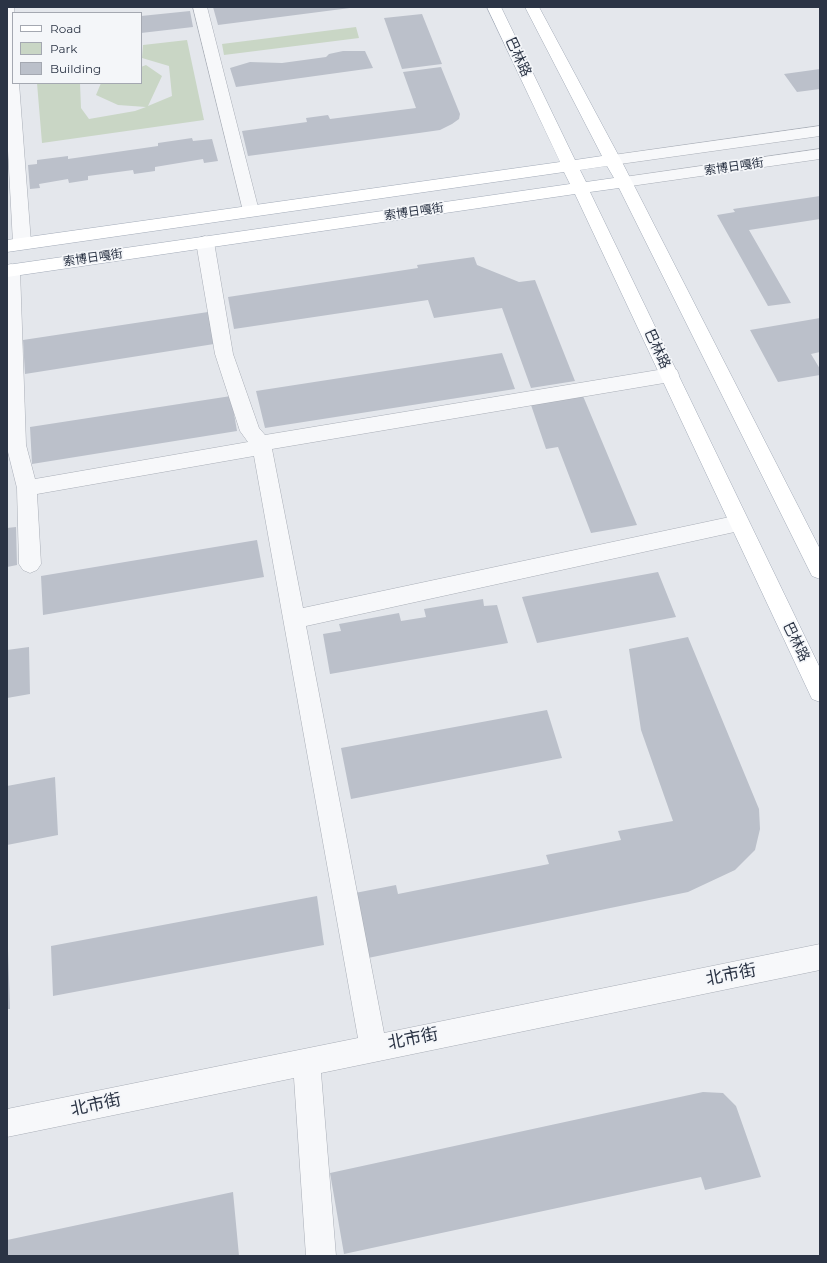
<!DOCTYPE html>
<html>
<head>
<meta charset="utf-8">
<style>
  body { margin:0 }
  #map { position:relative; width:827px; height:1263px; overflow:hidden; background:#e4e7ec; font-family:Montserrat,sans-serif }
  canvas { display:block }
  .frame { position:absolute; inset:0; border:8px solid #2b3445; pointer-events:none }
  .legend { position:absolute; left:12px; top:12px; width:130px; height:72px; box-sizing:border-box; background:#f4f6f9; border:1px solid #a4a8b1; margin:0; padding:5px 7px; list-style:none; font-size:12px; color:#2b3445 }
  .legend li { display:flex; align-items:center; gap:8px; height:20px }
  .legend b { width:20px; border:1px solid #a4a8b1 }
</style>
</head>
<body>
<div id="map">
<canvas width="827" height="1263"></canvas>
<div class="frame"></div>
<ul class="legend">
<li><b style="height:5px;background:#fff"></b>Road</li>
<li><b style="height:11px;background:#c9d6c5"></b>Park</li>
<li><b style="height:11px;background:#bbc0ca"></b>Building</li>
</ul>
</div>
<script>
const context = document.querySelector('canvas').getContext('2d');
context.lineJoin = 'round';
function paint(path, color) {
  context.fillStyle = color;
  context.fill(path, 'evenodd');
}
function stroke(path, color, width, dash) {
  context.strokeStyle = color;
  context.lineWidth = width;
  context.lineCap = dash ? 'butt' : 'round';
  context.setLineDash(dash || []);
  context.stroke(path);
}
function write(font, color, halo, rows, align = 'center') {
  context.font = font + ' Montserrat,"Noto Sans SC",sans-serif';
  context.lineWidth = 3.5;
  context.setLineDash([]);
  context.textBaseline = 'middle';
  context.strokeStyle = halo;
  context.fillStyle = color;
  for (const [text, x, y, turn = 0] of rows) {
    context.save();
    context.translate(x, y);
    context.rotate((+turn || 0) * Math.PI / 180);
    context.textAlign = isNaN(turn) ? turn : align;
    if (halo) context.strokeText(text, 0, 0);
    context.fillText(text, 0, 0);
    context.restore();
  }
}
paint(new Path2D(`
  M356,27L359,38L224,55L222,44Z
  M187,40L204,120L42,143L37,83H80L81,108L89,119L135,111L146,107L118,105L96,95L101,83H141V67L146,65L162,76L148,106L172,96L169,66L142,58L143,45Z`), '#c9d6c5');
paint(new Path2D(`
  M213,7H350V8L218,25Z
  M190,11L193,27L141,33V16Z
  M422,14L442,64L402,69L384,18Z
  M343,51H365L373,68L236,87L230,68L250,62L282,63L326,57L329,54Z
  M441,67L460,114L459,119L452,124L440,130L419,133L248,156L242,131L307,122L306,118L328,115L330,119L416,108L403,72Z
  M820,69V89L797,92L784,74Z
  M192,138L193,141L212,139L218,161L204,163L203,159L155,167V171L134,174L133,170L88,176V180L69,183L68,179L39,184L40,188L30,189L28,165L37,164V160L68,156V159L158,146V143Z
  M820,196V219L749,230L791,303L768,306L717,215L735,212L733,209Z
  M474,257L477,265L519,282L535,280L575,381L531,388L502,308L434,318L428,300L234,329L228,297L418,268L417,265Z
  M208,312L214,344L25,374L23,340Z
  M820,318V352L811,354L820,369V375L778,382L750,330Z
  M502,353L515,389L265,428L256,391Z
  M231,396L237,431L32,464L30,427Z
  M583,396L637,525L591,533L558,447L546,449L531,405Z
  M16,527L17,565L7,567V528Z
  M257,540L264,577L43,615L41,576Z
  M658,572L676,617L537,643L522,597Z
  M483,599L484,606L497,605L508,643L330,674L323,634L341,631L339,624L399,613L401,621L426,617L424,609Z
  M688,637L759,809L760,829L755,850L735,870L688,892L368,958L355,893L396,885L398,894L549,864L546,855L621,840L618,831L673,821L641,730L629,649Z
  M29,647L30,694L7,698V650Z
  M547,710L562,758L351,799L341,748Z
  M55,777L58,835L7,845V786Z
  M317,896L324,945L53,996L51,946Z
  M7,949H8L10,1009H7Z
  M703,1092L723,1093L736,1106L761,1177L705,1190L701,1177L344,1254L330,1173Z
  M233,1192L239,1256H7V1240Z`), '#bbc0ca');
const minor = new Path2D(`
  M7,7H14L13,83H19L31,243L28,247L22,249L16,247L13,243L7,132Z
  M193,7H207L259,211L257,215L251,216L245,215L243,211Z
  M820,126V136L613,165L607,164L605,160L607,156L613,155Z
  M820,149V159L624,187L618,186L616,182L618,178L624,177Z
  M205,236L211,238L214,242L233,354L259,428L265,435L670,368L677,370L679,375L677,380L670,382L272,449L303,608L739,515L746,517L749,523L746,529L739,531L306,626L384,1033L820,944V970L321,1073L336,1256H306L294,1078L7,1137V1109L358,1038L254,456L37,494L41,564L37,570L30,573L23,570L19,564L17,488L7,448V265L11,264L17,266L20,270L26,445L35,479L248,442L240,431L215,354L196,242L199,238Z`);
const major = new Path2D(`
  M487,7H501L575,160L602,156L525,7H539L621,160L820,549V579L812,576L619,188L590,192L820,668V702L812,699L575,194L7,277V265L570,184L564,172L7,252V240L560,162ZM607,166L614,178L586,182L580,170Z`);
stroke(minor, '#a9aeb7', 1);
stroke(major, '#a3abb8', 1);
paint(minor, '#f7f8fa');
paint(major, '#fff');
write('12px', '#2b3445', '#f4f6f9', [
  ["索博日嘎街",734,167,-8],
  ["索博日嘎街",414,212,-8],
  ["索博日嘎街",93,258,-8]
]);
write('14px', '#2b3445', '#f4f6f9', [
  ["巴林路",518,57,65],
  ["巴林路",657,349,65],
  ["巴林路",796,642,64]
]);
write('17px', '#2b3445', '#f4f6f9', [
  ["北市街",731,975,-11],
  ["北市街",413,1039,-11],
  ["北市街",96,1105,-12]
]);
</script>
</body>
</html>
